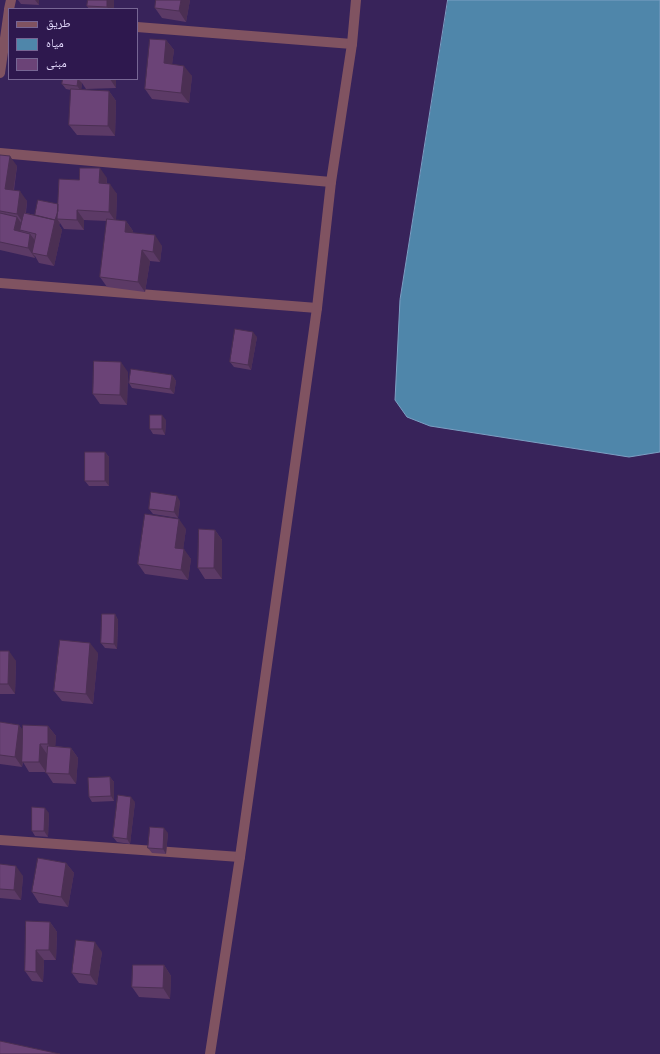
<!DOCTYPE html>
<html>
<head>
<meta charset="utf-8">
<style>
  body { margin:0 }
  #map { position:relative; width:660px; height:1054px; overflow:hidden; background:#38235a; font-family:"Source Serif 4","Noto Naskh Arabic",serif }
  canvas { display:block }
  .legend { position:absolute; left:8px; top:8px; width:130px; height:72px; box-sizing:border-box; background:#2e184e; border:1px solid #776694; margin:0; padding:5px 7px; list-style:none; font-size:12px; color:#e4dafd }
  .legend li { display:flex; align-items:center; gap:8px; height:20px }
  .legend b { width:20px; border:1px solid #776694 }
</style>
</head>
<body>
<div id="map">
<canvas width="660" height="1054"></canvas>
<ul class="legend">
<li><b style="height:5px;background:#805361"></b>طريق</li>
<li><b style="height:11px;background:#4f86aa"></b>مياه</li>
<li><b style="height:11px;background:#6b4377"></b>مبنى</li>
</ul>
</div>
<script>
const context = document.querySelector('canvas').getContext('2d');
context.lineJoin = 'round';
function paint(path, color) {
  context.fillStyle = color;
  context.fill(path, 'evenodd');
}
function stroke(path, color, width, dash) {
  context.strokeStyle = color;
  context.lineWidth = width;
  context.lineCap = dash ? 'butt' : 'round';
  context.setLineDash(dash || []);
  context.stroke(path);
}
const water = new Path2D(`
  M448,0H660V452L629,457L430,426L407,417L395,400L400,300Z`);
paint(water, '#4f86aa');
stroke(water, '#7c9fc3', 1);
stroke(new Path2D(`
  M9,9L11,0
  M137,27L352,44
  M0,73L9,10
  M0,153L331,182
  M0,283L317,308
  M0,840L240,857`), '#805361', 10);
stroke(new Path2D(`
  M210,1054L240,857L317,308L331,182L352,44L356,0`), '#805361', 10);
paint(new Path2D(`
  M18,0H39V5L21,4Z
  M88,0L114,9H89L87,6Z
  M156,0H190L186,22L162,18L155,8Z
  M166,40L174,50L172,64L192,76L189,103L152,99L145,89Z
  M63,79H116V88L86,89L82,83L81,90L109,91L116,101L115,136L77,135L69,125L71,90L66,89L62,84Z
  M0,155L17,166L14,190L27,201L26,213L35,215L58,204L79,180L107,178V184L117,194L116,220L126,221L133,231V233L162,246L160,262L150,261L145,292L107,287L100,277L107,221L84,220V230L64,229L60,223L59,225L62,230L54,266L39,263L35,256V258L0,250Z
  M257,337L251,370L234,367L230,362Z
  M128,372L127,405L100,404L93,394Z
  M172,375L176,381L174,394L132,388L129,383Z
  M166,420L165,435L153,434L150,429Z
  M105,452L109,457V486H89L85,481Z
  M180,501L178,518L153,514L149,509Z
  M186,529L183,549L191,559L188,580L145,574L138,564Z
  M215,530L222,540V579H205L198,568Z
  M115,614L118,620L117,649L105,648L101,643Z
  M0,651L16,661L15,694H0Z
  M98,653L93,704L62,701L54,691Z
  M0,722L19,725L23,731L48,726L56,736L55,746L71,748L78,758L76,784L53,783L46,772H29L23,762L22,767L0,764Z
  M110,777L114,782V801L92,802L89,797Z
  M135,802L130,844L117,842L113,837Z
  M49,813L48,837L35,836L32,831Z
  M168,833L166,854L152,853L148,848Z
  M66,863L74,873L68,907L39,903L32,892Z
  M0,864L23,876L21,900L0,898Z
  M50,922L57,932L56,960H44L43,982L32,981L25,971Z
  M102,952L97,985L79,983L72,973Z
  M164,965L171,976L170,999L139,997L132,987Z`), '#5c3a66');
paint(new Path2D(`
  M35,0H39V5Z
  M107,0H114V9H108L107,7Z
  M181,0H190L186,22L179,11Z
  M166,40L174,50L171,73L164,63Z
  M184,66L192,76L189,103L181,93Z
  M78,79L82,83L81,91L77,86Z
  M110,79H116V88Z
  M109,91L116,101L115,136L108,126Z
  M10,156L17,166L12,199L5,189Z
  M100,168L107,178L106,193L99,183Z
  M110,184L117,194L116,222L109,212Z
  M20,191L27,201L24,224L17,214Z
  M59,205L57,219L60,223L59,225L62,230L54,266L47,256L55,220Z
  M77,210L84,220V230L77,220Z
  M17,217L24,227L20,230L23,234L14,230Z
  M126,221L133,231L132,242L125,232Z
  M30,234L38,244L32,253L35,256V258L28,248Z
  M155,235L162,246L160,262L153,252Z
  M142,250L150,261L145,292L138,282Z
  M253,332L257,337L251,370L248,365Z
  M121,362L128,372L127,405L120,395Z
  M172,375L176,381L174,394L170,389Z
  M162,415L166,420L165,435L162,429Z
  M105,452L109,457V486L105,481Z
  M177,496L180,501L178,518L174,512Z
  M179,519L186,529L182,558L175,548Z
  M215,530L222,540V579L214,568Z
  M184,549L191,559L188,580L181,570Z
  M115,614L118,620L117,649L114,644Z
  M90,643L98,653L93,704L86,694Z
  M9,651L16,661L15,694L8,684Z
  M19,725L26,735L22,767L15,757Z
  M48,726L56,736L55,755L48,744Z
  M40,744L47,754L46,772L39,762Z
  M71,748L78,758L76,784L69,774Z
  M110,777L114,782V801L111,796Z
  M131,797L135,802L130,844L127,839Z
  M45,808L49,813L48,837L44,831Z
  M164,828L168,833L166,854L163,849Z
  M66,863L74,873L68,907L61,897Z
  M16,866L23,876L21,900L14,890Z
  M50,922L57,932L56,960L49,950Z
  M95,942L102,952L97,985L90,975Z
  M36,950L44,960L43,982L36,972Z
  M164,965L171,976L170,999L163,988Z`), '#4b2f53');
const building = new Path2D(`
  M88,0H107V7L87,6Z
  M156,0H181L179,11L155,8Z
  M150,39L166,40L164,63L184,66L181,93L145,89Z
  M63,79H78L77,86L62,84Z
  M71,89L109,91L108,126L69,125Z
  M0,155L10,156L5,189L20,191L17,214L0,211Z
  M80,168H100L99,183L110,184L109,212L77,210V220L57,219L59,179L79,180Z
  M38,200L58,204V211L55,220L35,215Z
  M0,213L17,217L14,230L30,234L28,248L0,242Z
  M24,213L55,220L47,256L32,253L36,234L20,230Z
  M107,219L126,221L125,232L155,235L153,252L142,250L138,282L100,277Z
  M235,329L253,332L248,365L230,362Z
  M94,361L121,362L120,395L93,394Z
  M131,369L172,375L170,389L129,383Z
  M150,415H162V429H150Z
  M85,452H105V481H85Z
  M151,492L177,496L174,512L149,509Z
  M145,514L179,519L175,548L184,549L181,570L138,564Z
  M199,529L215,530L214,568H198Z
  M102,614H115L114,644L101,643Z
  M60,640L90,643L86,694L54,691Z
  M0,651H9L8,684H0Z
  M0,722L19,725L15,757L0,755Z
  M23,725L48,726V744H40L39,762H22Z
  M48,746L71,748L69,774L46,773Z
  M110,777L111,796L89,797L88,778Z
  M118,795L131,797L127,839L113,837Z
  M32,807L45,808L44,831H32Z
  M150,827L164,828L163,849L148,848Z
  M38,858L66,863L61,897L32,892Z
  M0,864L16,866L14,890L0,889Z
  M26,921L50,922L49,950H36V972L25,971Z
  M76,940L95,942L90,975L72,973Z
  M133,965H164L163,988L132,987Z
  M0,1041L60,1054H0Z`);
paint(building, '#6b4377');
stroke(building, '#4b2f53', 1);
</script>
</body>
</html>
